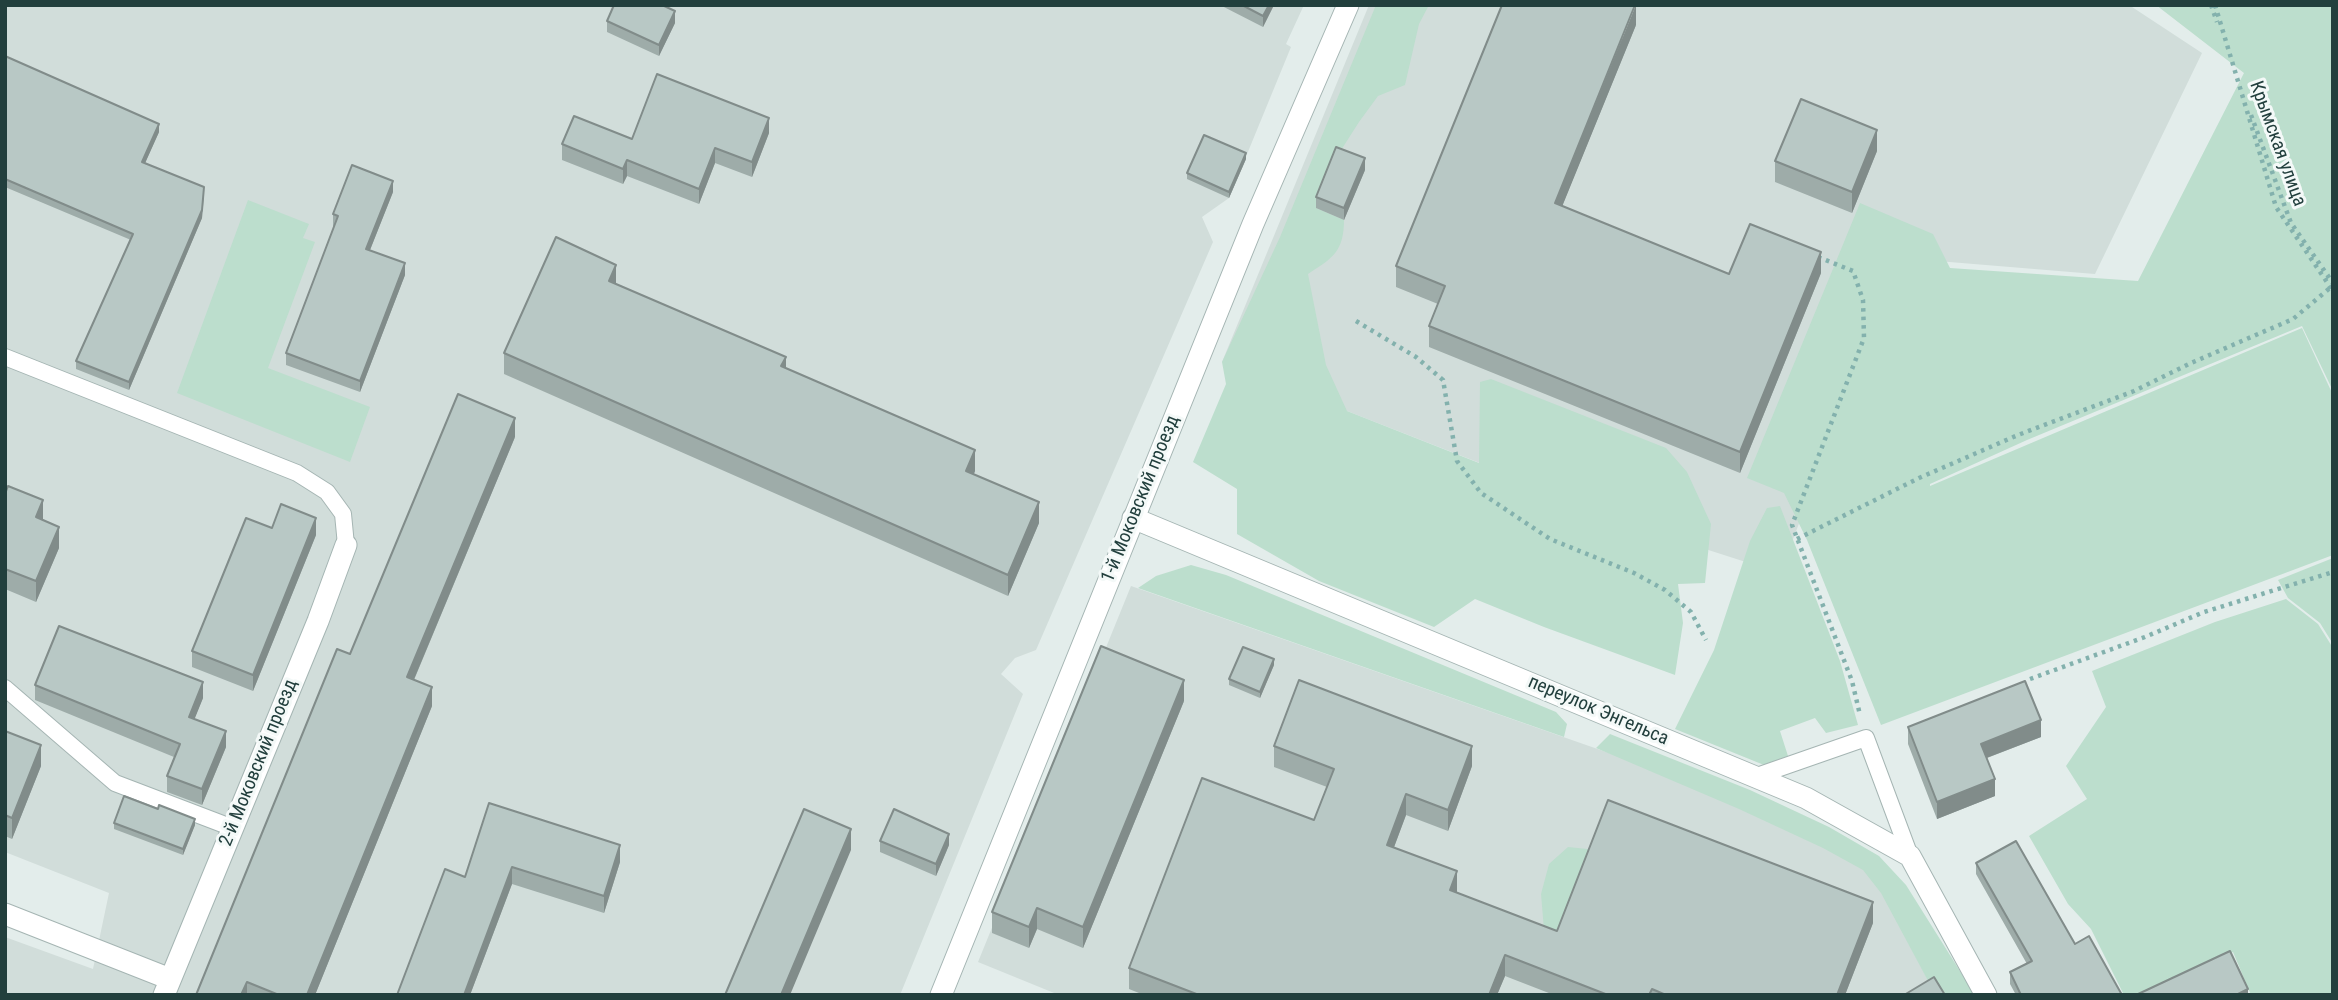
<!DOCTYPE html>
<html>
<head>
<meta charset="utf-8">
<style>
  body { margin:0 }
  #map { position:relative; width:2338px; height:1000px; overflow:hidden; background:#e3edeb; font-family:"Roboto Condensed",sans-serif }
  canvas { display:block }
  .frame { position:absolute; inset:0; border:7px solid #223f3d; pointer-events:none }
</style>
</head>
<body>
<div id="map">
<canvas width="2338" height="1000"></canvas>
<div class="frame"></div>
</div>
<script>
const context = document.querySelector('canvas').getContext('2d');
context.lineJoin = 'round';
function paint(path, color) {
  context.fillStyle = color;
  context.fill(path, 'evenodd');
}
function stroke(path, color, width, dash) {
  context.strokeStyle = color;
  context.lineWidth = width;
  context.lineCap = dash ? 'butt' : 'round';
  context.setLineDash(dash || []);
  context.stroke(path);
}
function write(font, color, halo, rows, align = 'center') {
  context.font = font + ' "Roboto Condensed",sans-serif';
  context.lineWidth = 6;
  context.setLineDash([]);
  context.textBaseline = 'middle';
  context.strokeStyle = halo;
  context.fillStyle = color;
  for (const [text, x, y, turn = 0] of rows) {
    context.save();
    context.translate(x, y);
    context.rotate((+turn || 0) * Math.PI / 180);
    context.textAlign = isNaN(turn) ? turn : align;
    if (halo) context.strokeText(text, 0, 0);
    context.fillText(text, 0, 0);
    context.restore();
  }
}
paint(new Path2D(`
  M5,5H1304L1286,44L1291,47L1229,198L1202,217L1213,242L1036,650L1015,658L1001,674L1023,694L900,995H5V937L93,969L109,893L5,852Z
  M1369,5H2129L2202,53L2095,274L1901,258L1780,573L1671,538L1222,362Z
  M1131,586L1652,768L1821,845L1864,869L1882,892L1936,995H1059L978,962Z`), '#d1ddda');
paint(new Path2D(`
  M1376,5H1429L1419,24L1405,85L1378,96L1359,122L1336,158L1316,208L1344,220C1344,251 1333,258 1308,274L1326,365L1347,411L1479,463L1480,382L1491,379L1666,448L1687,472L1711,524L1705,583L1678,584L1683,623L1675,675L1544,627L1475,599L1434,627L1319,581L1237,534V489L1193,462L1226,384L1222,362L1280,237Z
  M2156,5H2333V391L2302,326L2027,440L1930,484V486L2302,328L2333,395V555L1881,725L1807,540L1784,493L1747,478L1860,203L1933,234L1950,268L2138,281L2244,73Z
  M248,200L309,224L303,238L315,242L268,368L370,407L350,462L177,393Z
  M1780,506L1840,661L1858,725L1826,733L1815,718L1780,731L1788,756L1764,765L1675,729L1714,650L1750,541L1767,508Z
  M2333,558V644L2320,623L2288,598L2278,580Z
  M1191,565L1226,575L1556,712L1567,724L1564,737L1138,588L1156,576Z
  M2286,599L2318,624L2333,648V995H2251L2233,952L2141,995H2124L2091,929L2068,904L2029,836L2087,799L2066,766L2106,707L2092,671L2215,622Z
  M1610,734L1750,790L1829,827L1879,856L1906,885L1975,995H1937L1934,992L1881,893L1863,870L1823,848L1739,809L1596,748Z
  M1568,847L1597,850L1561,943L1544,930L1541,894L1549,864Z`), '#bcdecd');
const lane = new Path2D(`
  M5,357L297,473L327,492L343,514L346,545
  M5,688L115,783L233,828
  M1754,777L1866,738L1910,856`);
const street = new Path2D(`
  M1133,518L1806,798L1910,856L1986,995
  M5,914L170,979
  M164,995L318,621L346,545
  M941,995L1253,224L1348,5`);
stroke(lane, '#a5b5b3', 18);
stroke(street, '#a5b5b3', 23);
stroke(new Path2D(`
  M2211,5L2217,22
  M2215,5L2276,207L2333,291
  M2251,115L2291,223L2333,283
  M1818,257L1853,271L1863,300L1864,338L1792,525L1852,681L1860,715
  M1356,321L1416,357L1443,380L1457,461L1481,493L1550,539L1634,573L1665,590L1691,612L1706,640
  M1797,539L1919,478L2018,435L2134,391L2191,363L2293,319L2330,288
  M2030,679L2145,637L2204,612L2333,572`), '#83b1ad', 4.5, [3.5, 5]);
stroke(lane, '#fff', 16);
stroke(street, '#fff', 21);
paint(new Path2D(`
  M1220,5H1274L1263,27Z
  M607,21L675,23L659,56L607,32Z
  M1636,25L1562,206L1729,274L1821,273L1740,473L1429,347V326L1438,304L1396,287V266Z
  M5,56L159,132L145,163L204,195L202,218L129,390L76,369V361L131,240L5,187Z
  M769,133L752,177L715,163L699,204L627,176L623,184L562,160V144L632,139Z
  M1877,151L1852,213L1775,182V161Z
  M1246,159L1229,198L1187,179V173Z
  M1365,170L1344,220L1316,208V197Z
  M393,192L370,250L405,275L360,392L286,365V353L334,226H333V214Z
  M616,284L786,368L975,471L974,474L1039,523L1008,596L504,374V353Z
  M515,437L414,680L432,706L315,995H196L350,654Z
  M5,494L43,520L59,548L36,602L5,589Z
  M272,528L316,535L253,691L192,667V651Z
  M1274,665L1260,698L1229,685V679Z
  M35,685L203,698L194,719L226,747L202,805L167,792V776L174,757L35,700Z
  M1184,701L1083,948L1037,929L1029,948L992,933V912Z
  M1908,727L2041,737L1987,758L1995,796L1937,819L1908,744Z
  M5,731L41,766L12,839L5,836Z
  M1274,746L1472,766L1448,831L1406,815L1394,847L1457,893L1557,931L1873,923L1845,995H1554L1505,976L1497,995H1144L1129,989V968L1314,820L1327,787L1274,767Z
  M489,803L620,862L604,913L512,884L470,995H397L465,877Z
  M114,823L195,825L183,855L114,829Z
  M880,841L949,845L936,876L880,852Z
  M1976,863L2075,944L2122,995H2016L2010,984V972L2027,964L1976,874Z`), '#9eaca9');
paint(new Path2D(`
  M1269,5H1274L1263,27V16Z
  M1636,5V25L1555,224V203Z
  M675,11V23L659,56V45Z
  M769,118V133L752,177V162Z
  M159,124V132L142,170V162Z
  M1877,130V151L1852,213V192Z
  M715,148V163L699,204V189Z
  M1246,153V159L1229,198V192Z
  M1365,158V170L1344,220V208Z
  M627,160V176L623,184V169Z
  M393,181V192L366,260V249Z
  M204,187L202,218L129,390V382Z
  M1821,252V273L1740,473V452Z
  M405,263V275L360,392V381Z
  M616,265V286L609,281Z
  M786,357V378L781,366Z
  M515,418V437L407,696V677Z
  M975,450V471L966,491V471Z
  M43,500V521L36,517Z
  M1039,502V523L1008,596V575Z
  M316,518V535L253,691V675Z
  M59,527V548L36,602V581Z
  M1274,659V665L1260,698V692Z
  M1184,680V701L1083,948V927Z
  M203,682V698L189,733V717Z
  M432,687V706L315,995H307Z
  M2041,720V737L1981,760V744Z
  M226,731V747L202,805V789Z
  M41,745V766L12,839V818Z
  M1472,746V766L1448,831V810Z
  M1995,779V796L1937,819V802Z
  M1406,794V815L1387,866V845Z
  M195,819V825L183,855V849Z
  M851,829V850L790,995H781Z
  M949,834V845L936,876V864Z
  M620,845V862L604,913V896Z
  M512,867V884L470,995H464Z
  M1457,871V892L1450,911V890Z
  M1873,902V923L1845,995H1837Z
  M1037,908V929L1029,948V927Z
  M1505,955V976L1497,995H1489Z
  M247,982V995H241Z
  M2248,989V995H2236Z`), '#818c8a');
const building = new Path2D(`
  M614,5H662L675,11L659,45L607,21Z
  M1242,5H1269L1263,16Z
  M1502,5H1635L1555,203L1729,274L1750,224L1821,252L1740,452L1429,326L1445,286L1396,266Z
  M5,56L159,124L142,162L204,187L202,210L129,382L76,361L133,234L5,179Z
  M657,74L769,118L752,162L715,148L699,189L627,160L623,169L562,144L574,116L632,139Z
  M1801,99L1877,130L1852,192L1775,161Z
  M1204,135L1246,153L1229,192L1187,173Z
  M1336,147L1365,158L1344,208L1316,197Z
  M352,165L393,181L366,249L405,263L360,381L286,353L338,216L333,214Z
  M556,237L616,265L609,281L786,357L781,366L975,450L966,471L1039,502L1008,575L504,353Z
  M458,394L515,418L407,677L432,687L307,995H279L247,982L241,995H196L337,649L350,654Z
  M8,486L43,500L36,517L59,527L36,581L5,569V494Z
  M281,504L316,518L253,675L192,651L246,518L272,528Z
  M59,626L203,682L189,717L226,731L202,789L167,776L180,744L35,685Z
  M1101,646L1184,680L1083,927L1037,908L1029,927L992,912Z
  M1243,647L1274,659L1260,692L1229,679Z
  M1299,680L1472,746L1448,810L1406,794L1387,845L1457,871L1450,890L1557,931L1608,800L1873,902L1837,995H1666L1652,989L1649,995H1608L1505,955L1489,995H1199L1129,968L1202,778L1314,820L1334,769L1274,746Z
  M2025,681L2041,720L1981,744L1995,779L1937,802L1908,727Z
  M5,731L41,745L12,818L5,815Z
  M124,796L158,809L159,805L195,819L183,849L114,823Z
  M489,803L620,845L604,896L512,867L464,995H397L445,869L465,877Z
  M804,809L851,829L781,995H725Z
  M894,809L949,834L936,864L880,841Z
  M2016,841L2075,944L2089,936L2122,995H2021L2010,972L2032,961L1976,863Z
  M2230,951L2248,989L2236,995H2136Z
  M1934,977L1945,995H1904Z`);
paint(building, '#b8c8c5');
stroke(building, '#818c8a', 2);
write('19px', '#223f3d', '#f4f9f8', [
  ["Крымская улица",2277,144,70],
  ["1-й Моковский проезд",1141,499,-68],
  ["переулок Энгельса",1598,711,23],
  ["2-й Моковский проезд",259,763,-68]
]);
</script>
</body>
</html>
